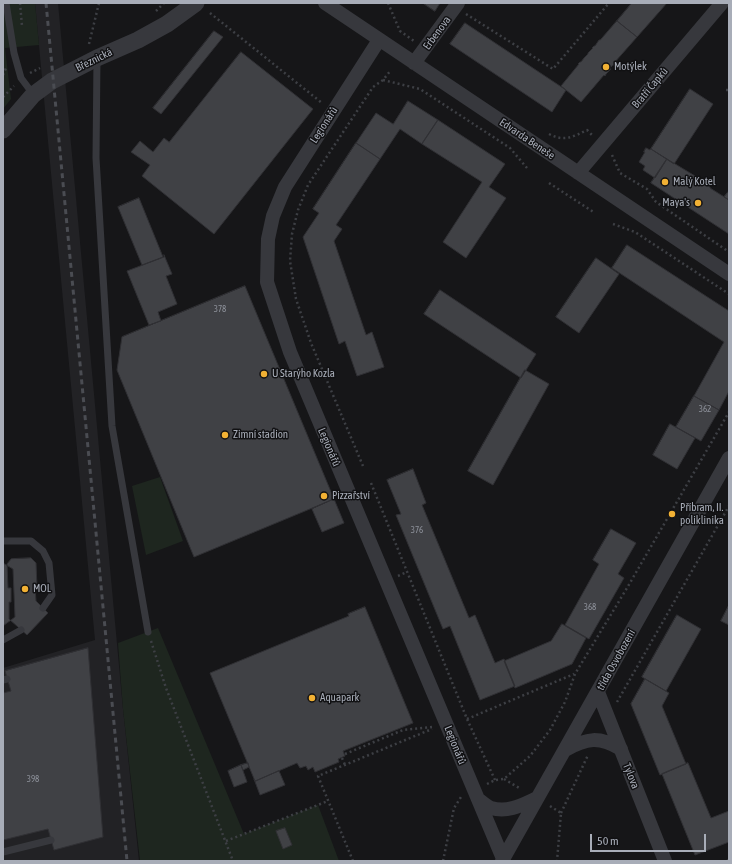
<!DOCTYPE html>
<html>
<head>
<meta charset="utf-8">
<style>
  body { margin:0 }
  #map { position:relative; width:732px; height:864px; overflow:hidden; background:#161618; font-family:"Asap Condensed",sans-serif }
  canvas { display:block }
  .frame { position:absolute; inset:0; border:4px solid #a8adb8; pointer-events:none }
  .scale { position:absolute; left:590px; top:834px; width:116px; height:18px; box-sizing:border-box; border:2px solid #a8adb8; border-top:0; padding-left:5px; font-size:12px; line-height:14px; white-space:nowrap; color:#a8adb8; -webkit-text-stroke:3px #111113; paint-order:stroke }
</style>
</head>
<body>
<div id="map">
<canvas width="732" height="864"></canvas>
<div class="frame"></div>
<div class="scale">50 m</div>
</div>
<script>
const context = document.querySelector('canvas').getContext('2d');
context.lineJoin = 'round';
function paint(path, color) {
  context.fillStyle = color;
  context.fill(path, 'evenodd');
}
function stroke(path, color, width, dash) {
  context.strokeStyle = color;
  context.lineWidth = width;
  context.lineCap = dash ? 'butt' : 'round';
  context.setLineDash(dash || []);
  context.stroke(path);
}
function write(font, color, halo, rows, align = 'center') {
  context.font = font + ' "Asap Condensed",sans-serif';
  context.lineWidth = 3;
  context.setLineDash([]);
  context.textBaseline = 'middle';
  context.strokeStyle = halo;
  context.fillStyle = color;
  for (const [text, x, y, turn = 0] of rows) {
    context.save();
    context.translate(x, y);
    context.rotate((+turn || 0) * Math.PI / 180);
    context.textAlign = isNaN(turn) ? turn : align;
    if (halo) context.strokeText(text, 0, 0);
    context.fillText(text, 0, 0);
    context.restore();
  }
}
paint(new Path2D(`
  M35,3H58L123,709L139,861H3V668L95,640Z`), '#222225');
paint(new Path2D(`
  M3,3H35L39,45L5,48L11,99L3,109Z
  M160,477L183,541L146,555L132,486Z
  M158,628L244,834L318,805L339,861H140L123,709L118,643Z`), '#1e261f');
const building = new Path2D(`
  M423,3H440L435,11Z
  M632,3H667L637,37L617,21Z
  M617,21L637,37L614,63L615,64L614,66L613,65L610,68L611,69L606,74L605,76L604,75L581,102L561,86L579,64H578L580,62H581L584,58L588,54V53L593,48H592L594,46H595L599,40H600Z
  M465,23L566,90L552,112L450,44Z
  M214,31L223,37L161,114L153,108Z
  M241,52L313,109L214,234L142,176L150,165L131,152L140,141L153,152L164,138L169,142Z
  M690,89L713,104L674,164L651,149Z
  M408,101L438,120L422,144L400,129L380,159L356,143L376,113L393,124Z
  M438,120L505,164L489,187L506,198L466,258L443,242L482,182L422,144Z
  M356,143L380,159L336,225L342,229L334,241L366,335L372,332L384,367L357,376L345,341L339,344L303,237L319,213L313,209Z
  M646,148L650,150L651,149L667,159L655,178L643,170L645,166L639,162L645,152H644Z
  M667,159L695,176L694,177L698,180V179L702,181L701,182L710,187V188L729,200V234L651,183Z
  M729,191V200L724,197Z
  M139,198L163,257L142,265L118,207Z
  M627,245L729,311V391L719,410L694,396L724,342L612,268Z
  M164,255L172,274L166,276L177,304L158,312L161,321L149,325L127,271L164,257Z
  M596,258L619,274L579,333L556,317Z
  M245,286L334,499L194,557L117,370L122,337Z
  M440,290L536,354L521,378L424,314Z
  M525,370L549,384L493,485L468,471Z
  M694,396L719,410L701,441L676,427Z
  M670,424L695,438L677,469L653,455Z
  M413,469L426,503L422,505L469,618L475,615L495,663L504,659L515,686L480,700L450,626L443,629L396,515L401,514L387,480Z
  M334,499L344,523L322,532L312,509Z
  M611,529L636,543L618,574L624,578L589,639L565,625L599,564L593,560Z
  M31,558L36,563L37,587H35L36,601L48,613L27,635L9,619V602H11V588H8L7,564L11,559Z
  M3,563L13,569L15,617L3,626Z
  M729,605V625L721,621Z
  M365,607L413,723L343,751L345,756L338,759L339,762L315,772L313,767L308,770L306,766L300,768L297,763L255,781L210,673L349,616L348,614Z
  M677,615L701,629L666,691L642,677Z
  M562,624L586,638L572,664L515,688L504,661L551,641Z
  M88,648L103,837L54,850L48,829L3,840V693L11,691L5,671Z
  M645,679L669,693L662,706L686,764L660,775L631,704Z
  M248,763L249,767L243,770L241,765Z
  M688,763L711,818L729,811V842L695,855L662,774Z
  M241,765L247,782L234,787L228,771Z
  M279,771L285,785L260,795L254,779L255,781Z
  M285,828L292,845L283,849L276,831Z`);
paint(building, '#404145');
stroke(building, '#303034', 1);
stroke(new Path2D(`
  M20,3L22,26
  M388,3L400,31L414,41
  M156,11L164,3
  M210,13L322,103
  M466,14L553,69L609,3
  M89,44L99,3
  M30,73L40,68
  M3,75L6,68
  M383,80L420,89L510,148L527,168
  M726,90H729
  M3,97L14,86
  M549,134C564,142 573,137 587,130L593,136
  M612,155L620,173L647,189L656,202L729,252
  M549,183L595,213
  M613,224L635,232L729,294
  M363,466L311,343L296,299L290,261L292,234L298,210L308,185L373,87L383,80L391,70
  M371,483L467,719L495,780
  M398,576L407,572
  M151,641L166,688L233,861
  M617,702L729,506
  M467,719L574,674
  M345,754L403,730L432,727
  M342,758L345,765
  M504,779L521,789
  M487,784L495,780L504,779L530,756L550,730L565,702L575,674L627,588L729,412
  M550,806L561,813L557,861
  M561,813L588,755
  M226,841L328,801
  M353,861L318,776L432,729
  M443,861L454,808L461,797
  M727,861L729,860`), '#3d3f44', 2.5, [2, 3]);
stroke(new Path2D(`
  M6,3L14,53L21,78L33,94
  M97,58L96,158L112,426L148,632
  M3,541H31L43,551L49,563L52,595L43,608
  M3,640L21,630
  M3,680L7,679
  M3,852L51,840`), '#37383d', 7);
stroke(new Path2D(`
  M325,3L729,274
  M379,40L285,187L273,216L268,239L267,282L290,352L504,861
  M414,63L458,3
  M578,173L722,3
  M598,692L665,861
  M565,750C587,738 599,736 621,749
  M478,799C482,802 486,806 491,808C508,813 522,805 537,798
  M502,861L729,458`), '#37383d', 14);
stroke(new Path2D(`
  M3,130L33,95L52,81L97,58L138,40L167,24L196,3`), '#37383d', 17);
stroke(new Path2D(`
  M46,3L127,861`), '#4a4c52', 3, [5, 4]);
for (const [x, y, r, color] of [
  [606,67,4,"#f2b134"],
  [665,182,4,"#f2b134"],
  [698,203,4,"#f2b134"],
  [264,374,4,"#f2b134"],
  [225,435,4,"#f2b134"],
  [324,496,4,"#f2b134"],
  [672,514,4,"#f2b134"],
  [25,589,4,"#f2b134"],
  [312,698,4,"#f2b134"]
]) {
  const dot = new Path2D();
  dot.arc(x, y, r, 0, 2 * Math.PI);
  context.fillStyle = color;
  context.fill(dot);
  stroke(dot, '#111113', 1.5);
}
write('9px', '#8e929b', null, [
  ["378",220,309],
  ["362",705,409],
  ["376",417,530],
  ["368",590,607],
  ["398",33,779]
]);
write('11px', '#a8adb8', '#111113', [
  ["Erbenova",437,33,-54],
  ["Březnická",94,60,-26],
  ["Bratří Čapků",650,88,-50],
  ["Legionářů",324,125,-57],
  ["Edvarda Beneše",527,139,34],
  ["Legionářů",329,447,67],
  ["třída Osvobození",616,660,-61],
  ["Legionářů",455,745,68],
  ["Tylova",631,776,68]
]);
write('11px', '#a8adb8', '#111113', [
  ["Motýlek",614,67],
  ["Malý Kotel",673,182],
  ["Maya's",690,203,"right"],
  ["U Starýho Kozla",272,374],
  ["Zimní stadion",233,435],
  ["Pizzařství",332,496],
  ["Příbram, II.",680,508],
  ["poliklinika",680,521],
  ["MOL",33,589],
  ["Aquapark",320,698]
], 'left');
</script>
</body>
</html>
